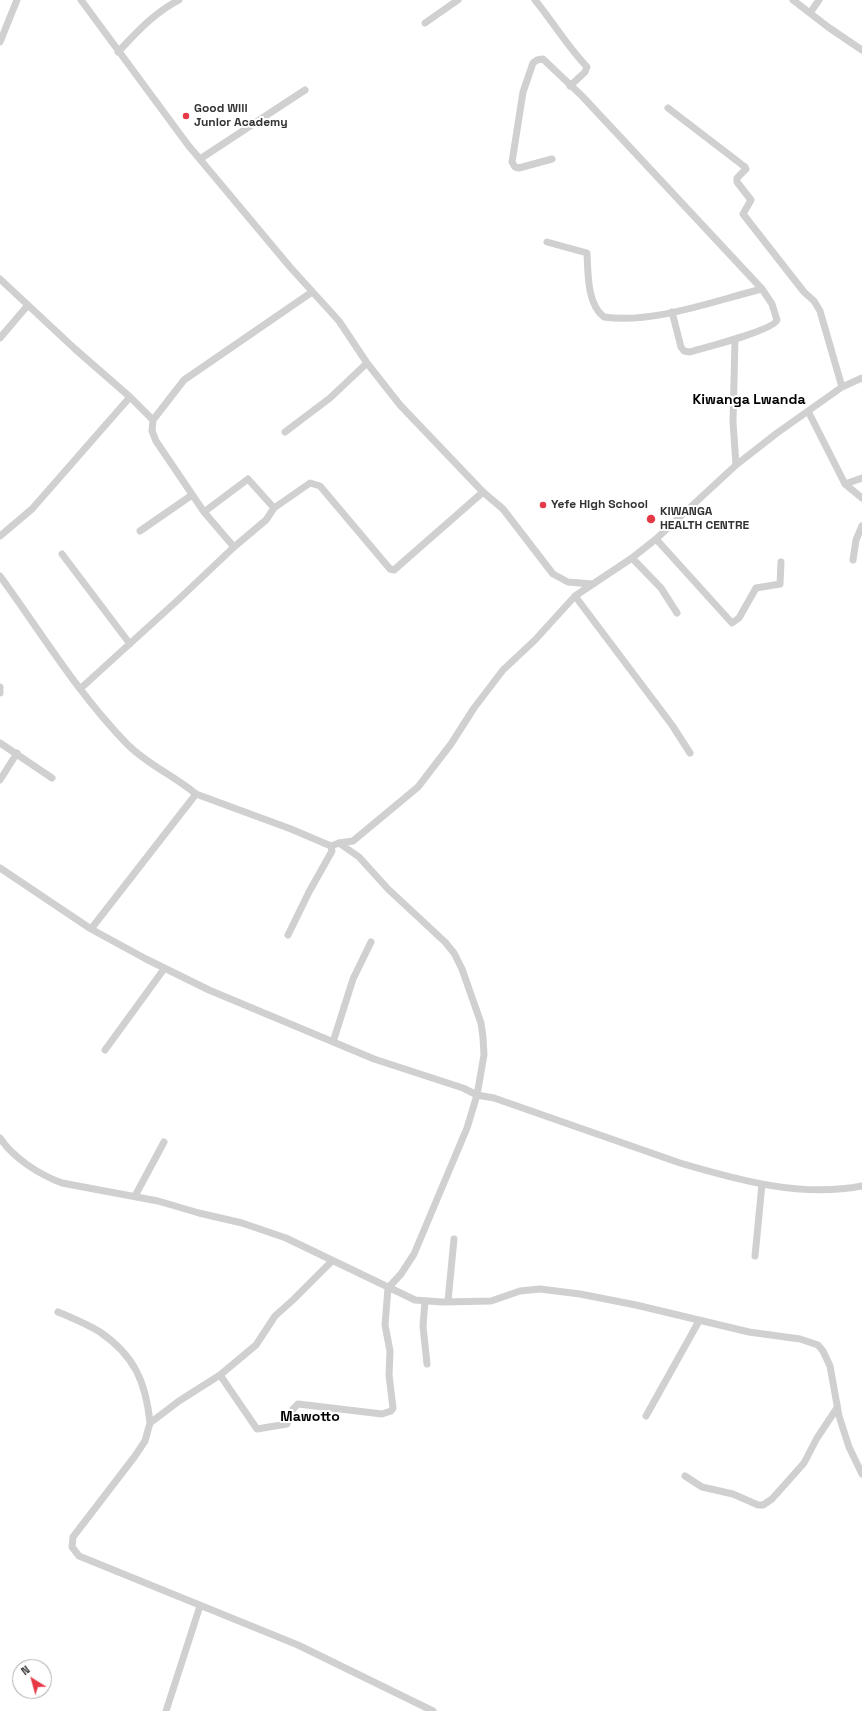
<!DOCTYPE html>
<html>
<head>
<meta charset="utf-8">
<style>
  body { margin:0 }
  #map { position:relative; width:862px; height:1711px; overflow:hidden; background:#fff; font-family:"Space Grotesk",sans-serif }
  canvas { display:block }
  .north { position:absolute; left:12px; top:1659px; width:40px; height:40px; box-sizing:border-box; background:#fff; border:1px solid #adadad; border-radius:50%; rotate:323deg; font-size:11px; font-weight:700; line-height:16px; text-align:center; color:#333 }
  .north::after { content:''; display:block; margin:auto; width:14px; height:18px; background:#e63946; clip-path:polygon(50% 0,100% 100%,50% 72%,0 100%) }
</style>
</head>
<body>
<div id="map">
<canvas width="862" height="1711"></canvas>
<div class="north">N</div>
</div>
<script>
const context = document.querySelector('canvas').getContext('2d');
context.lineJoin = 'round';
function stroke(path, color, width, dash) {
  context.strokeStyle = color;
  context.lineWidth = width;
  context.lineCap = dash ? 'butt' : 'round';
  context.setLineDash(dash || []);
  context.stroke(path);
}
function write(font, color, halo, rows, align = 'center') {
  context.font = font + ' "Space Grotesk",sans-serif';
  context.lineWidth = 4;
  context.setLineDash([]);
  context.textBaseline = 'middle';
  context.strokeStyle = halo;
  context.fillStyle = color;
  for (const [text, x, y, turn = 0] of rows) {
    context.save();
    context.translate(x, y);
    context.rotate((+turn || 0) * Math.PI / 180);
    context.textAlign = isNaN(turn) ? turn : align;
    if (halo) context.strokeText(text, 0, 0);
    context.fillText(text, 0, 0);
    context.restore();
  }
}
stroke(new Path2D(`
  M81,0L188,145L290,267L339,321L367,363L400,405L483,492L503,509L553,574L568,582L592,584
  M535,0C553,22 567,46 587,67L585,72L570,86
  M793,0L828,27L862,50
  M810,13L819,0
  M425,23L458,0
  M0,42L17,0
  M118,52C137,32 154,13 179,0
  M668,108L745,167L746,169L737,178V182L751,200L743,214L804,292L814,301L820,311L842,387
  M200,159L305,90
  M552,159L519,168L515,167L512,162L523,92L533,63L537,60L543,59L582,96L762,289L772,304L777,320C774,330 703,348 690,352L684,351L681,347L672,312
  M547,242L587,253C588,273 587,304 604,317C654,324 713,301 762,289
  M0,279L75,349L130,397L153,420L184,380L312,292
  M0,338L28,305
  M735,340L733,422L736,465
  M808,411L845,484L862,498
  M153,420L152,431L156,441L204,512L234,547
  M285,432L330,398L367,363
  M845,484L862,478
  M204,512L248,479L274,508
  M140,531L192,495
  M0,536L32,509L130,397
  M656,539L732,623L739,618L756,588L780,584L781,562
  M62,554L130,644
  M632,558L661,588L677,613
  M853,560L856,540L862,526
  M0,576C41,632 78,694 127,744C148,765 173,775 196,794
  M575,596L672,725L690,753
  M0,687V693
  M80,689L179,599L234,547L266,520L274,508L310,483L320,486L390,569L394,570L483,492
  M0,743L52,778
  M0,780L17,753
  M0,868L91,929L146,959L209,990L374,1059L463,1088L477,1095L494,1098L680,1163C738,1180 801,1198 862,1186
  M91,929L196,794L291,829L331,846L339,843L353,841L418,787L451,744L474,708L503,670L535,640L575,596L632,558L656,539L736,465L777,433L842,387L862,378
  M288,935L309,892L332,851L331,846
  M333,1042L353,979L371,942
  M105,1050L164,969
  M0,1138C13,1158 40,1175 62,1183L158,1201L199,1213L242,1223L286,1238L415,1300L442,1302L491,1301L520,1291L540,1289L580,1294L636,1305L749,1332L800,1339L818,1345L823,1351L830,1366L839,1416L849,1447L862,1474
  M135,1196L164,1142
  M755,1256L762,1184
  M425,1301L423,1326L427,1364
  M448,1301L454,1239
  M58,1312C72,1318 87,1324 100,1332C135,1356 146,1383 150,1423L179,1401L220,1375L256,1345L275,1316L294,1299L332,1261
  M220,1375L257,1429L287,1424L293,1409L298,1404L382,1414L391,1411L393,1408L389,1375L390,1351L385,1325L388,1288L401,1274L414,1254L467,1128L477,1095L484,1055L483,1037L481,1023L462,969L454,953L445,942L388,889L359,857L339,843
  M646,1416L699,1321
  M150,1423L145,1441L135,1456L73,1537L72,1547L79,1556L298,1645L433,1711
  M685,1476L702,1487L733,1494L758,1505H763L772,1499L804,1463L817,1438L837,1408V1404
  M166,1711L200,1606`), '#d0d0d0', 7);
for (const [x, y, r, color] of [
  [186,116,4,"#e63946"],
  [543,505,4,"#e63946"],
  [651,519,5,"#e63946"]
]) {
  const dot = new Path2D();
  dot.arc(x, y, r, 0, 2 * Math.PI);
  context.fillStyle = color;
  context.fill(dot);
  stroke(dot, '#fff', 1.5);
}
write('bold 12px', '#333', '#fff', [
  ["Good Will",194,109],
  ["Junior Academy",194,123],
  ["Yefe High School",551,505],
  ["KIWANGA",660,512],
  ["HEALTH CENTRE",660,526]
], 'left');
write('bold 14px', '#000', '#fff', [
  ["Kiwanga Lwanda",749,400],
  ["Mawotto",310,1417]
]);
</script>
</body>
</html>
